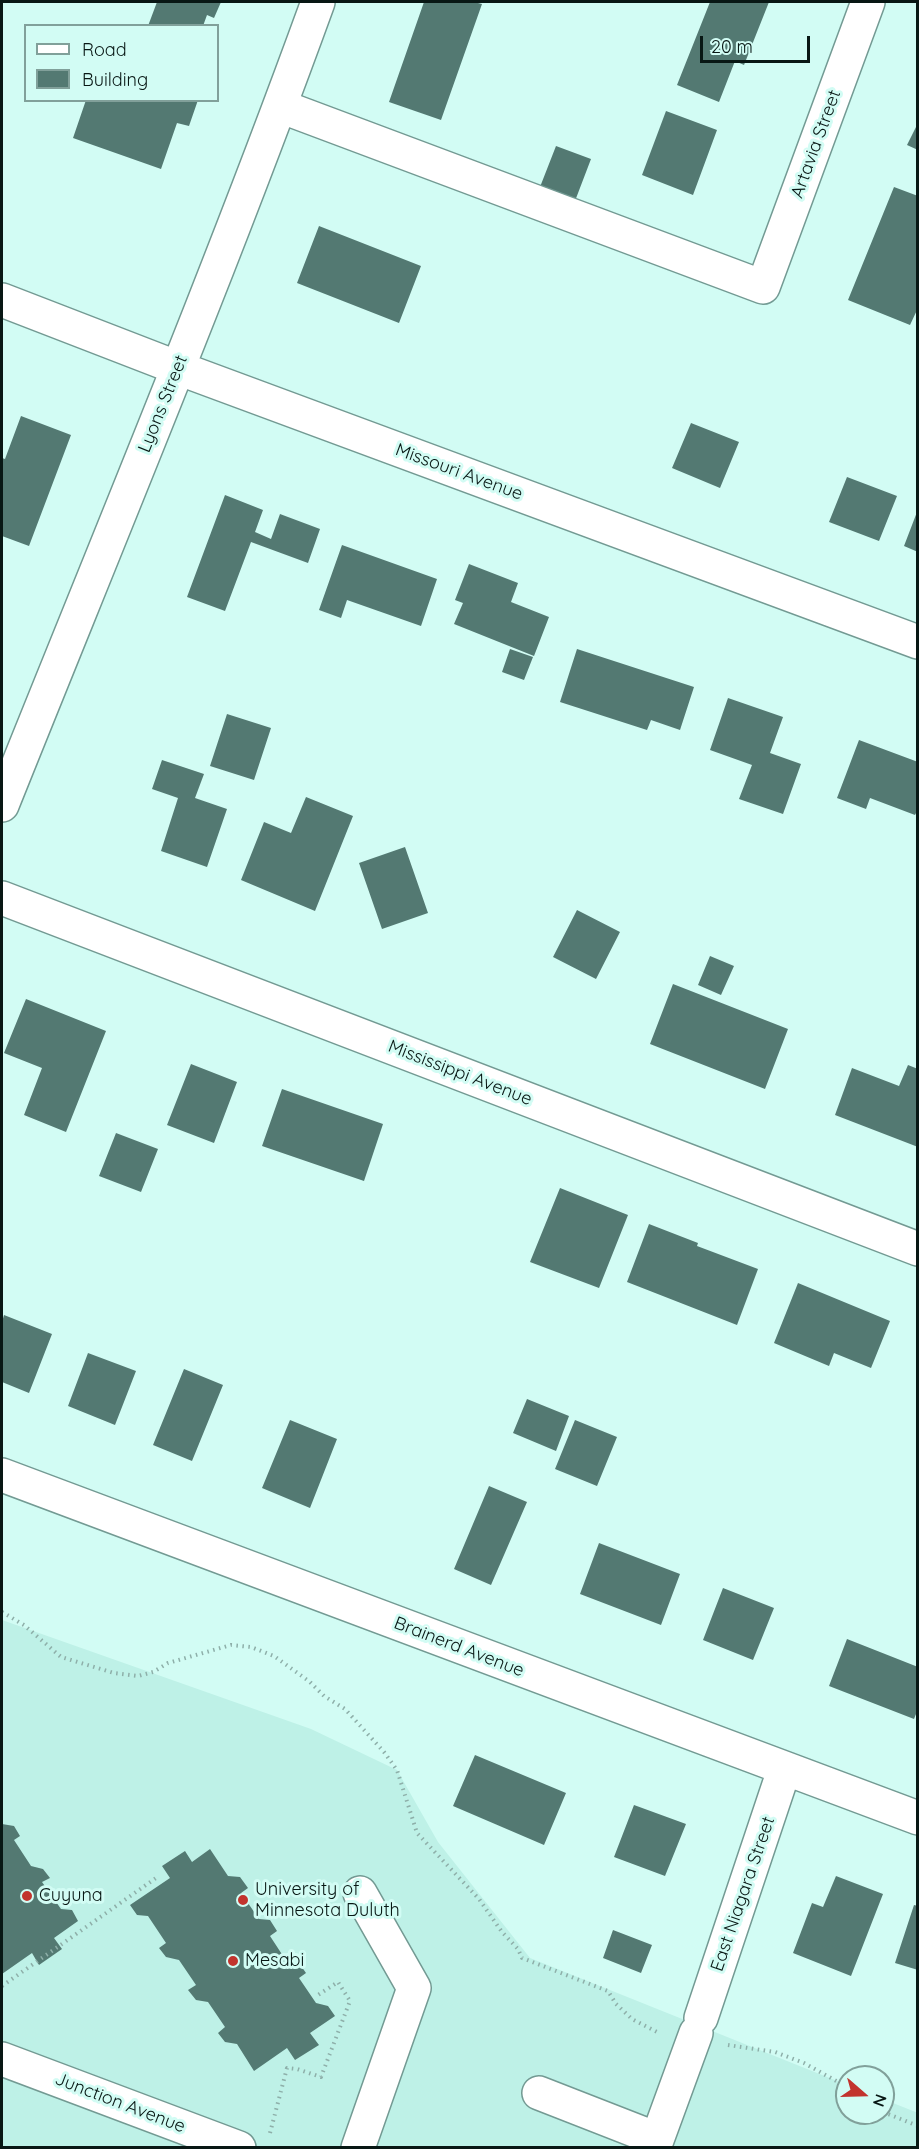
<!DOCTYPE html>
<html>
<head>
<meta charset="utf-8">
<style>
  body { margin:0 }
  #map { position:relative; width:919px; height:2149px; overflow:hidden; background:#d2fcf4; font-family:Quicksand,sans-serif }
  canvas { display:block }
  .frame { position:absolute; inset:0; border:3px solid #081714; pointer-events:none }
  .legend { position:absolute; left:24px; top:24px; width:195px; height:78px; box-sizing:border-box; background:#d2fcf4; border:2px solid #81a09a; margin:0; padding:8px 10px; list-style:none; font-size:18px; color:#081714 }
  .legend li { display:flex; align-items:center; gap:12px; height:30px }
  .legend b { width:30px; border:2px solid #81a09a }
  .north { position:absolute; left:835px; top:2065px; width:60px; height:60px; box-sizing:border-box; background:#d2fcf4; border:2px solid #81a09a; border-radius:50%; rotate:110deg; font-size:16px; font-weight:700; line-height:24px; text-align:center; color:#081714 }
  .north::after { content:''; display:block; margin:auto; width:21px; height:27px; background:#c2342e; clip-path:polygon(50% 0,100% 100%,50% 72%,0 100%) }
  .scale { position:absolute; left:700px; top:36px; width:110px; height:27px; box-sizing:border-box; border:3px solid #081714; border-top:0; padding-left:8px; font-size:18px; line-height:21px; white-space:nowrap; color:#081714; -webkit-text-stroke:4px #d2fcf4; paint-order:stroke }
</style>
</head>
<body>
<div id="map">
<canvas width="919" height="2149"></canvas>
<div class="frame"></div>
<ul class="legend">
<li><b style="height:8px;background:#fff"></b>Road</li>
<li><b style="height:16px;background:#537972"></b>Building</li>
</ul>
<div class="north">N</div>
<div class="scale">20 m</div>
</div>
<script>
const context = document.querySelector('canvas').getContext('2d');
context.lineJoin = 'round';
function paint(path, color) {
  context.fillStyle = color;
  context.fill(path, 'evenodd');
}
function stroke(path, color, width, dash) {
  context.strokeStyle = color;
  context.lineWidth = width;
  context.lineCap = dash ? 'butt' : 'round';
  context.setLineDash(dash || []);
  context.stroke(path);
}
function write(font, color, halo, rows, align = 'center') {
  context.font = font + ' Quicksand,sans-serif';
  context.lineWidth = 6;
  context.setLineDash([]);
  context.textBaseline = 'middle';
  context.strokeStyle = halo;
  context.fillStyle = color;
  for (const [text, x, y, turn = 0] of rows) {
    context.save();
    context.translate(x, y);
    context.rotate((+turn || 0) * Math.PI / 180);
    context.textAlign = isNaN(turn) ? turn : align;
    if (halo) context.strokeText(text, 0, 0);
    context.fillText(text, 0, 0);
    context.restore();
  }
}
paint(new Path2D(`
  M2,1620L311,1729L397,1770L438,1842L530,1958L847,2085V2113H883V2099L918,2113L917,2148H2Z`), '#bef1e7');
paint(new Path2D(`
  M157,2H221L214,18L207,15L203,26H148Z
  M424,2H474L482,4L441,120L389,102Z
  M710,2H769L744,65L735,61L719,102L677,85Z
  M86,100H198L189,126L177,123L161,169L73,138Z
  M666,111L717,130L693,195L642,175Z
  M918,123V150L907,145Z
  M556,146L591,159L575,201L540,187Z
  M894,187L918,196L916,271L918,308L910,325L848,300Z
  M319,226L421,266L399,323L297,283Z
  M21,416L71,435L29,546L2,536V458L5,459Z
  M691,423L739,442L720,488L672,468Z
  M847,477L897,496L879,541L829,522Z
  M225,495L263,510L255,532L271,539L280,514L320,529L308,563L251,542L225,611L187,597Z
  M917,512H918V552L904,546Z
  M342,545L437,579L421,626L347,600L341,618L319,610Z
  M469,564L518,583L511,602L549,617L534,656L454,624L463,603L455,600Z
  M510,649L533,657L524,680L502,672Z
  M577,649L694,687L680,730L651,720L647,730L560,702Z
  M728,698L783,717L770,753L801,764L783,814L739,799L752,765L710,750Z
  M227,714L271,728L254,780L210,766Z
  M859,740L918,762V809L915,815L870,798L866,809L837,798Z
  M162,760L204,774L195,798L227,809L207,867L161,851L178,798L152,789Z
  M306,797L353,816L315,911L241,880L264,822L291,833Z
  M405,847L428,913L382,929L359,863Z
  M577,910L620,932L596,979L553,957Z
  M710,956L734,966L721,995L698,985Z
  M673,984L788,1029L765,1089L650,1044Z
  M26,999L106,1031L66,1132L24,1115L42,1068L4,1053Z
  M191,1064L237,1082L214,1143L167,1125Z
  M908,1065L918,1069V1147L835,1115L852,1068L899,1086Z
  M282,1089L383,1124L364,1181L262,1146Z
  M116,1133L158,1149L141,1192L99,1176Z
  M560,1188L628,1215L599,1288L530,1262Z
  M649,1224L698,1243L697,1246L758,1269L737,1325L627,1282Z
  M798,1283L890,1321L871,1368L834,1353L829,1366L774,1343Z
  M4,1315L52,1334L29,1393L2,1382V1322Z
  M88,1353L136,1371L115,1425L68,1406Z
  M184,1369L223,1385L192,1461L153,1445Z
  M527,1399L569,1416L556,1451L513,1433Z
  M290,1420L337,1439L310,1508L262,1488Z
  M575,1420L617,1437L597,1486L555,1469Z
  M489,1486L527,1502L491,1585L454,1569Z
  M599,1543L680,1574L661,1625L580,1594Z
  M723,1588L774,1608L753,1660L703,1640Z
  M847,1639L918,1667V1709L914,1719L829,1686Z
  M475,1755L566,1793L544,1845L453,1806Z
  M634,1805L686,1824L665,1876L614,1857Z
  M2,1824L14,1826L20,1836L14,1840L31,1866L43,1869L50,1878L42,1882L61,1909L72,1910L78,1921L54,1938L62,1949L39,1965L32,1953L2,1974Z
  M210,1849L228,1876L240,1877L248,1888L241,1893L259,1919L270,1920L277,1931L270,1936L287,1962L299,1963L306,1973L299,1978L316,2003L328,2006L335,2016L310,2033L319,2045L295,2060L287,2048L254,2071L237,2044L225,2042L218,2033L225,2027L208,2002L196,2000L188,1990L196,1985L179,1960L166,1957L159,1948L166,1943L148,1916L137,1915L130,1905L170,1878L162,1866L185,1851L192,1862Z
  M836,1876L883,1894L851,1976L793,1953L812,1903L823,1907Z
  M914,1905L918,1906V1970L895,1963Z
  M613,1930L652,1945L641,1973L603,1958Z`), '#537972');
const minor = new Path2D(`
  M280,106L763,287L868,2
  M2,300L178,368L918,642
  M2,805C109,538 220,272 318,2
  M2,898L918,1249
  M2,1475L918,1818
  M701,2018L784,1770
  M2,2059L239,2148
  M539,2093L657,2139
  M358,2148L414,1988L360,1893
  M654,2148L696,2033`);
stroke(minor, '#739a93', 36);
stroke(new Path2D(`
  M2,1612L24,1625L61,1657L114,1673L138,1676L153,1672L168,1663L231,1645L251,1647L274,1656L310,1682L324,1696L345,1709L384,1752L397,1770L417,1833L479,1899L502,1932L518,1949L522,1958L608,1991L616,2004L632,2019L659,2033
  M2,1986L156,1878
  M728,2045L775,2052L804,2063L847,2087
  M883,2112L918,2126
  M270,2133L287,2068L297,2069L321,2077L350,2001L338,1982L318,1995`), '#8eafa9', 4, [1.5, 4.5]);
stroke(minor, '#fff', 33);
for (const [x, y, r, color] of [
  [27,1896,6,"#c2342e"],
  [243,1900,6,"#c2342e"],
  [233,1961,6,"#c2342e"]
]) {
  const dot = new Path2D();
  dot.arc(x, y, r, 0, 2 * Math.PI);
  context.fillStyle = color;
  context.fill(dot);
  stroke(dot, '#d2fcf4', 2);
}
write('18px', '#081714', '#d2fcf4', [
  ["Artavia Street",816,144,-70],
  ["Lyons Street",163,404,-68],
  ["Missouri Avenue",459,472,20],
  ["Mississippi Avenue",460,1073,21],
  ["Brainerd Avenue",459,1647,21],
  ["East Niagara Street",743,1894,-71],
  ["Junction Avenue",120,2103,21]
]);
write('18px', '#081714', '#d2fcf4', [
  ["University of",255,1890],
  ["Minnesota Duluth",255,1911],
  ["Cuyuna",39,1896],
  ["Mesabi",245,1961]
], 'left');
</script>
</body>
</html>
